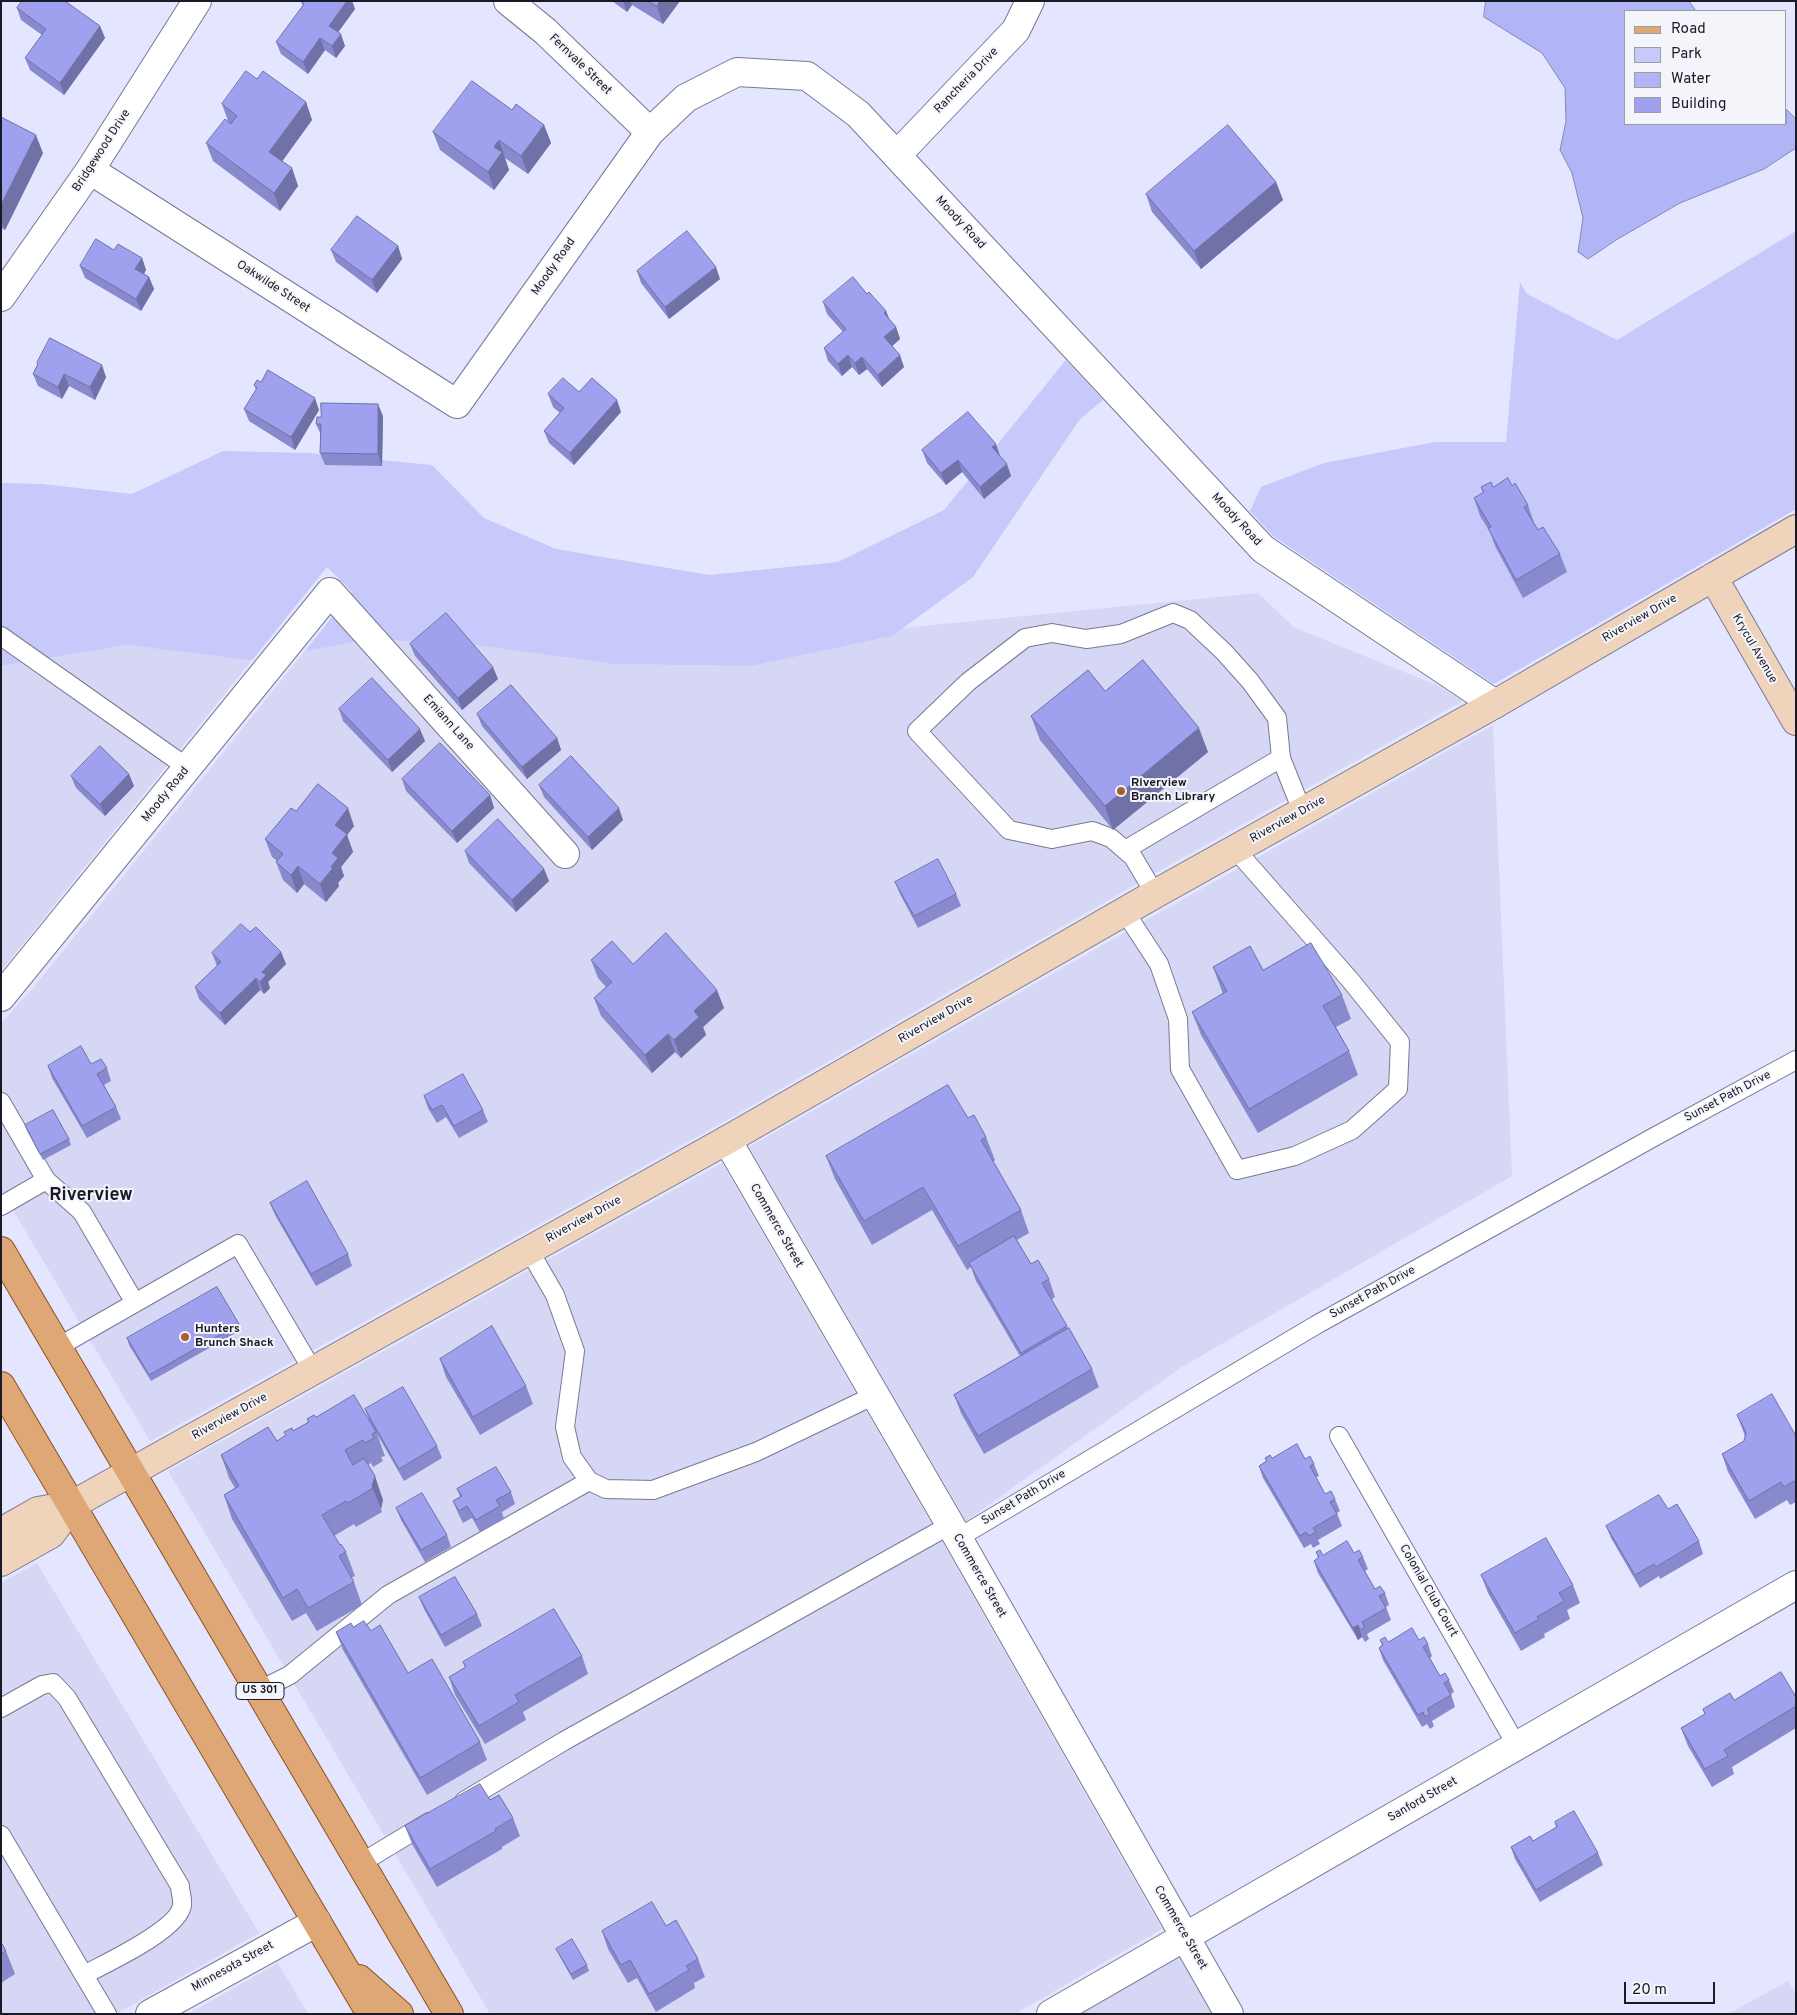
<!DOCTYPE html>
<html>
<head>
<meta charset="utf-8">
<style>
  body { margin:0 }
  #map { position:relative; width:1797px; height:2015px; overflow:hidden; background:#e4e6ff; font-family:Overpass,sans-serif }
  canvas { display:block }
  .frame { position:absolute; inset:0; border:2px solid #191a25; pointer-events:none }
  .legend { position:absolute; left:1624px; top:10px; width:162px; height:115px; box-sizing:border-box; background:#f4f5fb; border:1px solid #9c9da5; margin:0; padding:6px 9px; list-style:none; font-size:15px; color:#191a25 }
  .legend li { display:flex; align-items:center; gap:10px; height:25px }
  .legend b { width:25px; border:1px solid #9c9da5 }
  .scale { position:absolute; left:1624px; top:1982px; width:91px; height:22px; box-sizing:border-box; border:2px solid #191a25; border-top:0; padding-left:6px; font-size:15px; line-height:18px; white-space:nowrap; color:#191a25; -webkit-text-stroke:4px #f4f5fb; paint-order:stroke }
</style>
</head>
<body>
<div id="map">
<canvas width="1797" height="2015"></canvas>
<div class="frame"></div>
<ul class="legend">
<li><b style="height:6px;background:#dfa776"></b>Road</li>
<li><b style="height:14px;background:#c6c9f9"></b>Park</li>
<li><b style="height:14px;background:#b2b5f5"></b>Water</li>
<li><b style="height:14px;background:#9fa1ef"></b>Building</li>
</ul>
<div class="scale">20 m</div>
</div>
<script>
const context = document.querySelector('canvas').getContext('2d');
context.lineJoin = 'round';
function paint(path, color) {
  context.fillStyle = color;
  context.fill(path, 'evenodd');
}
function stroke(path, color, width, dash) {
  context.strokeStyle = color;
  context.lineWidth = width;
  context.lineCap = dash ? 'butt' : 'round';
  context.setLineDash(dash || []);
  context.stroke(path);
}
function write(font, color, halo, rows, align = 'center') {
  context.font = font + ' Overpass,sans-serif';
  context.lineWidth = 4;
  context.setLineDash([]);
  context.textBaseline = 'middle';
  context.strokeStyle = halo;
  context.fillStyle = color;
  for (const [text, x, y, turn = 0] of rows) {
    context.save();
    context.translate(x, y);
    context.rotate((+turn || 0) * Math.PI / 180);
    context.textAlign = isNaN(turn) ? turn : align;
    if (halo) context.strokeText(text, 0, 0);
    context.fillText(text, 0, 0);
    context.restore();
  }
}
paint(new Path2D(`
  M1258,593L1295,628L1439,686L1463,701L1159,871L718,1125L150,1441L1,1190V1023L33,988L305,651L367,640L453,642L613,664L752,666L892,636L902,628Z
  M127,645L248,660L253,659L1,971V666Z
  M1493,725L1512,1176L1180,1368L966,1521L749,1147L1164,910Z
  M722,1163L944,1545L1162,1929L1015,2014H490L168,1471Z
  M37,1563L259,1933L116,2014H1V1583Z
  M1179,1952L1212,2014H1071Z
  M278,1963L308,2014H188Z
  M1788,1981L1796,1994V2014H1728Z`), '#d5d7f5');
paint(new Path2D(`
  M1796,231V509L1494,684L1273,536L1250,511L1261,487L1324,463L1435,442H1506L1520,282L1527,294L1617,340Z
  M1066,360L1103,400L1080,419L973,577L892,636L752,666L613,664L453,642L367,640L305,651L352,592L327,567L253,659L248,660L127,645L1,666V483L42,484L132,494L223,451L308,453L432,465L484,518L556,549L709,575L838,562L944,510Z`), '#c6c9f9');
const water = new Path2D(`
  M1486,1H1689L1696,11H1626V124H1786V109L1796,119V148L1764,169L1680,203L1616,240L1588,259L1578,252L1583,218L1572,173L1560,150L1566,121L1565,88L1542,53L1484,17Z`);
paint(water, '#b2b5f5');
stroke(water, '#8486b7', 1);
const lane = new Path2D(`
  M1,636L188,768
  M1125,850L1281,758
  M1155,894L1133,857L1111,838L1092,831L1052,839L1009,830L917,731L968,682L1025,638L1052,633L1086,639L1121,634L1173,613L1190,620L1224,652L1250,681L1277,718L1281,758L1302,811
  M1125,912L1159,964L1178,1019L1180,1069L1237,1170L1295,1156L1352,1130L1398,1089L1400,1042L1351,981L1235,849
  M1,1102L46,1180L82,1212L135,1303
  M1,1206L46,1180
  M529,1250L555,1295L575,1351L565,1427L572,1457L589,1481L606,1489L653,1490L756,1452L875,1395
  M58,1347L238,1244L313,1371
  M1339,1436L1517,1746
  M958,1538L1316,1325L1654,1137L1796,1060
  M260,1690L290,1675L388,1595L589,1481
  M1,1708L42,1685L53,1683L67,1698L180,1886C180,1892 183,1899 182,1905C179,1930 106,1963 84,1975
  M464,1801L564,1741L950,1525
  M1,1835L107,2014
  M361,1863L429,1822`);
const street = new Path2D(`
  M508,1L545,31L650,132
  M897,155L1016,30L1030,1
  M90,170L457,404L650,132L686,98L737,72L807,76L858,114L1263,549L1495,704
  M1,297L90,170L197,1
  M1,997L330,592L565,854
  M727,1140L958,1538L1229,2014
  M150,2014L317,1922
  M1051,2014L1796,1585`);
const secondary = new Path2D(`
  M1713,577L1796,721
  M1,1532L38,1511L72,1505L727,1140L1155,894L1495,704L1796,529
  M1,1562L51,1534L72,1505`);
const primary = new Path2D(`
  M1,1251L449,2014
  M1,1386L371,2014
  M359,1979L399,2014`);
stroke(lane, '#777994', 20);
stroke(street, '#777994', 30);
stroke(secondary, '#777994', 30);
stroke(primary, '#8c501e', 30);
stroke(lane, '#fff', 18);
stroke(street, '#fff', 28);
stroke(secondary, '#efd3bb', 28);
stroke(primary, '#dfa776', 28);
paint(new Path2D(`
  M303,1H352L355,9L338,32L345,46L336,58L325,50L308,74L281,54L276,42L303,6L302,3Z
  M612,1H680L663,24L632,5L627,12Z
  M17,8L100,26L105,38L64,95L30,70L25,58L42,35L21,20Z
  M257,79L306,102L312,120L282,161L292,168L298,186L280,211L213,161L206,143L228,121L222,104Z
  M512,110L544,125L551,143L528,174L505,158V159L509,170L494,190L440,150L433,132Z
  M1,117L43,153L5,230L1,228Z
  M1276,182L1283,200L1201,269L1152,212L1146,194Z
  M398,246L402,259L377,293L336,262L331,250Z
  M114,250L142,258L146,270L144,274L149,277L154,289L141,311L85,278L80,266Z
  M637,271L720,279L669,319L641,283Z
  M867,294L886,311L889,320L896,327L900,339L892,346L904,367L882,387L867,369L859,375L852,367L842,376L828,361L824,348L843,332L827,314L823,302Z
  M37,363L106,377L95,400L69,386L62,399L38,386L33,374L37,365Z
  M254,385L319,410L295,450L249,421L244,409L256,390Z
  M579,392L621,412L574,465L549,443L544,431L560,413L553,407L548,394Z
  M383,416L382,466L325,465L320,453L321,435L316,424L321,417Z
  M922,450L1000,456L1011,476L984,499L962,472L946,485L927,463Z
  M1512,486L1528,505L1534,523V524L1538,530L1560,554L1567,572L1523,598L1495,546L1490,532L1480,516L1474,498L1483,493L1481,487Z
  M410,644L498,679L462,710L415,656Z
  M1105,691L1208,752L1113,830L1040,740L1031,716Z
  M339,709L425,741L392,772L343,721Z
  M477,714L557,738L561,750L527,779L482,726Z
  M71,776L134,786L105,816L76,788Z
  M402,779L490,795L494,808L457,843L406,791Z
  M539,785L623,820L592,850L544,797Z
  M296,811L354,826L347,835L353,852L341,867L344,876L338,883L339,886L326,902L304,884L297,893L283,880L276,862L277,861L272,857L265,839Z
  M465,851L544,869L549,881L516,912L469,863Z
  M895,882L956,894L961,906L918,928L900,894Z
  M250,932L281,952L286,964L268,982L270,988L264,994L260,990L225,1025L199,999L195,987L217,966L212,953Z
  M591,960L633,964L724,1008L703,1027L706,1035L681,1058L675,1052L652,1073L601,1016L594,998L606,987L598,978Z
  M1213,967L1263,970L1342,995L1351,1019L1336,1027L1349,1051L1358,1075L1258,1133L1201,1035L1192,1012L1223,994Z
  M91,1064L107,1068L111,1081L104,1085L116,1107L121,1119L87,1138L52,1078L48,1066Z
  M424,1096L483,1110L488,1122L459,1138L446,1117L437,1123L428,1108Z
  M968,1118L986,1137L995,1160L993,1162L1021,1210L1029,1233L1017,1240L1031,1264L1049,1279L1055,1297L1051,1300L1092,1369L1099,1387L984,1454L961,1413L954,1395L1020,1356L976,1281L971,1267L967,1270L932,1210L872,1245L835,1179L826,1156Z
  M25,1125L69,1139L71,1145L43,1160L27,1131Z
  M270,1203L348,1254L352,1266L316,1286L275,1215Z
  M239,1324L241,1330L151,1381L129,1345L127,1338Z
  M440,1359L526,1386L533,1404L480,1435L446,1377Z
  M365,1409L437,1446L442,1458L404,1481L377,1434L385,1456L381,1457L383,1461L373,1467L371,1463L368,1465L383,1500L381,1509L382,1512L356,1527L354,1524L334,1536L340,1545L346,1552L355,1576L351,1578L354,1582L362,1605L317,1631L306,1613L292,1621L232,1519L224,1495L235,1488L229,1478L221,1455L277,1441L286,1436L284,1432L293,1431L308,1422L307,1419L316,1417L369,1420Z
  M1737,1415L1796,1436V1502L1790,1505L1787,1500L1755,1519L1728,1472L1722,1454L1744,1441L1745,1436Z
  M1265,1458L1305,1459L1314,1464L1319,1476L1316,1477L1325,1494L1335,1499L1340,1511L1337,1513L1342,1526L1318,1540L1320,1544L1313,1548L1311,1544L1304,1548L1263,1478L1259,1466L1266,1461Z
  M457,1489L511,1492L515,1504L502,1512L504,1519L480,1532L472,1518L463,1523L458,1513L453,1501L460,1497Z
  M396,1508L447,1535L451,1547L425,1562L401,1520Z
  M1668,1509L1699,1541L1703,1554L1660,1579L1659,1576L1640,1588L1611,1538L1606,1526Z
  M1316,1552L1323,1555L1354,1553L1363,1557L1368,1569L1365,1571L1375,1589L1385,1593L1389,1605L1386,1607L1391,1620L1367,1634L1369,1639L1365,1642L1362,1637L1358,1640L1318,1573L1314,1561L1318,1558Z
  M1481,1575L1573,1585L1580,1603L1567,1610L1570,1619L1544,1634L1545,1637L1521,1651L1488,1593Z
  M419,1597L477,1614L482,1626L445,1647L424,1609Z
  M353,1627L371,1631L408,1673L480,1742L487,1760L427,1795L343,1650L336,1632Z
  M1380,1640L1388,1642L1419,1640L1428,1644L1432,1656L1430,1658L1440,1676L1449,1680L1454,1692L1451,1694L1455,1707L1432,1721L1434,1726L1430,1729L1427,1724L1422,1727L1383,1660L1379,1648L1382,1645Z
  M582,1656L588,1674L523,1712L526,1720L485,1744L455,1695L449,1677L465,1668L463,1662Z
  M1796,1697V1728L1732,1767L1734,1774L1712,1787L1688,1746L1681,1728L1705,1714L1703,1709L1734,1700Z
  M490,1800L513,1818L520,1836L502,1847V1849L437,1887L412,1844L405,1826Z
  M1555,1822L1598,1853L1603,1865L1540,1902L1515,1859L1511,1847L1533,1841L1556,1827Z
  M666,1926L698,1959L705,1977L694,1983L695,1988L656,2012L637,1978L628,1983L608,1949L602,1931Z
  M1,1942L6,1951L15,1974L1,1983Z
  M556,1949L587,1965L589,1971L573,1980L559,1955Z`), '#898ace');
paint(new Path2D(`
  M347,1H352L355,9L334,38L329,26Z
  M623,1H630L632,5L627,12Z
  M660,1H680L663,24L657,6Z
  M100,26L105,38L64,95L60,83Z
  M341,34L345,46L336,58L332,46Z
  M320,38L325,50L308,74L303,62Z
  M306,102L312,120L276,170L269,152Z
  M544,125L551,143L528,174L521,156Z
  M36,135L43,153L5,230L1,220V205Z
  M499,140L509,170L494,190L488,172L494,147Z
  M292,168L298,186L280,211L274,193Z
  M1276,182L1283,200L1201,269L1194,251Z
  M398,246L402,259L377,293L372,280Z
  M142,258L146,270L140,281L135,269Z
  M716,267L720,279L669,319L665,307Z
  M149,277L154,289L141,311L136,299Z
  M886,311L891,323L884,313Z
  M896,327L900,339L889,349L884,337Z
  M848,355L852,367L842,376L838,364Z
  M900,355L904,367L882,387L878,375Z
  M862,357L867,369L859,375L855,363Z
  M102,365L106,377L95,400L90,387Z
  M64,374L69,386L62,399L58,387Z
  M315,398L319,410L295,450L291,437Z
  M617,400L621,412L574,465L570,453Z
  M378,404L383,416L382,466L378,454Z
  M996,444L1000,456L992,447Z
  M958,460L962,472L946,485L941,473Z
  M1007,464L1011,476L984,499L980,487Z
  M493,667L498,679L462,710L458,698Z
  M1199,728L1208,752L1113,830L1105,806Z
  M420,729L425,741L392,772L388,760Z
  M557,738L561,750L527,779L522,767Z
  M129,774L134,786L105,816L100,804Z
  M490,795L494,808L457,843L452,831Z
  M348,808L354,826L347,835L353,852L341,867L344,876L338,883L339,886L326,902L320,884L331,867L335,825Z
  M619,808L623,820L592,850L588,837Z
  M298,866L304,884L297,893L291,875Z
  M544,869L549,881L516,912L512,900Z
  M281,952L286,964L268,982L270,988L264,994L260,982L262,972Z
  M256,978L260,990L225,1025L220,1013Z
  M717,990L724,1008L703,1027L706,1035L681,1058L674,1040L694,1011Z
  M668,1034L675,1052L652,1073L645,1055Z
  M375,1476L383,1500L381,1509L372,1486Z
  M1358,1625L1362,1637L1358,1640L1353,1628Z`), '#6f71a7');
const building = new Path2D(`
  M22,1H65L100,26L60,83L25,58L46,29L17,8Z
  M303,1H347L329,26L341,34L332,46L320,38L303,62L276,42L304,4L302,3Z
  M648,1H660L657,6Z
  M246,71L257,79L263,71L306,102L269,152L292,168L274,193L206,143L225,119L231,124L237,116L222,104Z
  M472,81L512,110L516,104L544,125L521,156L499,140L494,147L502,152L488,172L433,132Z
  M1,117L36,135L1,205Z
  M1228,125L1276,182L1194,251L1146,194Z
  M357,216L398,246L372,280L331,250Z
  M687,231L716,267L665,307L637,271Z
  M96,239L114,250L118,244L142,258L135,269L149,277L136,299L80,266Z
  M853,277L867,294L869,292L886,311L884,313L896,327L884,337L900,355L878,375L862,357L855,363L848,355L838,364L824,348L846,329L823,302Z
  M50,338L102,365L90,387L64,374L58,387L33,374L38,364L37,363Z
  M268,370L315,398L291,437L244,409L257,388L254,385L257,380L261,382Z
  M563,378L579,392L592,378L617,400L570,453L544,431L564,408L548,394Z
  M321,403L378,404V454L320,453L321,424H316L317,417H321Z
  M968,412L996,444L992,447L1007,464L980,487L958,460L941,473L922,450Z
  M1508,478L1512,486L1515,483L1528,505L1524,507L1538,530L1543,527L1560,554L1516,580L1488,528L1491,527L1474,498L1484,492L1481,487L1491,482L1493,487Z
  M446,613L493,667L458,698L410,644Z
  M1143,660L1199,728L1105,806L1031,716L1088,670L1105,691Z
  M372,678L420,729L388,760L339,709Z
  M511,685L557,738L522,767L477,714Z
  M440,743L490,795L452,831L402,779Z
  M100,746L129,774L100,804L71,776Z
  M571,756L619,808L588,837L539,785Z
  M318,784L348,808L335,825L347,834L332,853L338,858L331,867L333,868L320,884L298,866L291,875L276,862L283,854L265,839L291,808L296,811Z
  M498,819L544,869L512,900L465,851Z
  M938,859L956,894L914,916L895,882Z
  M241,924L250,932L256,927L281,952L262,972L266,975L260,982L256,978L220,1013L195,987L221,962L212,953Z
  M666,933L717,990L694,1011L699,1017L674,1040L668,1034L645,1055L594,998L612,982L591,960L612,941L633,964Z
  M1311,943L1342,995L1323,1006L1349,1051L1249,1109L1192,1012L1227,991L1213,967L1250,946L1263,970Z
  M81,1046L91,1064L101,1059L107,1068L97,1074L116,1107L82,1126L48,1066Z
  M463,1074L483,1110L454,1126L442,1105L432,1110L424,1096Z
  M948,1085L968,1118L974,1115L986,1137L981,1140L1021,1210L958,1246L923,1187L864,1221L826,1156Z
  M53,1110L69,1139L40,1154L25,1125Z
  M307,1181L348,1254L311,1274L270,1203Z
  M1014,1236L1031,1264L1038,1260L1049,1279L1042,1283L1067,1326L1021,1353L969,1263Z
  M217,1287L239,1324L149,1375L127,1338Z
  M492,1326L526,1386L473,1417L440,1359Z
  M1069,1328L1092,1369L978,1436L954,1395Z
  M403,1387L437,1446L399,1469L365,1409Z
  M1772,1394L1796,1436V1480L1784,1487L1781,1482L1749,1501L1722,1454L1744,1441L1746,1432L1737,1415Z
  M354,1395L376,1432L372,1434L374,1438L365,1443L363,1440L345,1450L353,1465L364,1458L375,1476L372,1486L373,1488L348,1503L346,1501L322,1515L340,1545L341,1544L346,1552L339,1556L354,1582L308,1608L297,1589L283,1598L224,1495L239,1486L221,1455L268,1427L277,1441L286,1435L284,1432L292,1428L293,1431L309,1422L307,1419L314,1415L316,1417Z
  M1297,1444L1305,1459L1310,1456L1314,1464L1310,1466L1325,1494L1331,1491L1335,1499L1330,1502L1337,1514L1313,1528L1316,1532L1309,1536L1306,1532L1300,1536L1259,1466L1267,1461L1265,1458L1270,1455L1272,1458Z
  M496,1467L511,1492L496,1500L500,1506L476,1520L467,1506L459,1511L453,1501L462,1496L457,1489Z
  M422,1493L447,1535L421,1550L396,1508Z
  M1659,1495L1668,1509L1677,1504L1699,1541L1656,1567L1654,1564L1635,1575L1606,1526Z
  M1546,1538L1573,1585L1559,1593L1564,1601L1537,1617L1539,1619L1515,1633L1481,1575Z
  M1347,1541L1354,1553L1359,1550L1363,1557L1358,1560L1375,1589L1380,1586L1385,1593L1379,1596L1386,1608L1362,1622L1365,1627L1360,1630L1358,1625L1353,1628L1314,1561L1319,1557L1316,1552L1320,1550L1323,1555Z
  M455,1577L477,1614L441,1635L419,1597Z
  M554,1609L582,1656L515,1695L519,1702L479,1726L449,1677L466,1667L463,1662Z
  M364,1621L371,1631L380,1625L408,1673L432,1659L480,1742L420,1778L336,1632L351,1623L353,1627Z
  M1412,1628L1419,1640L1424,1637L1428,1644L1423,1647L1440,1676L1445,1673L1449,1680L1444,1683L1451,1695L1427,1709L1430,1714L1425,1717L1423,1712L1418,1715L1379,1648L1383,1645L1380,1640L1385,1637L1388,1642Z
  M1781,1672L1796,1697V1706L1724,1750L1728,1756L1705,1769L1681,1728L1705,1714L1703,1709L1730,1693L1734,1700Z
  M480,1784L490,1800L499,1795L513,1818L495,1829L496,1831L430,1869L405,1826Z
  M1574,1811L1598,1853L1536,1890L1511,1847L1530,1836L1533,1841L1557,1827L1555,1822Z
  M652,1902L666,1926L676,1920L698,1959L686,1966L689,1970L649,1994L630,1960L621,1965L602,1931Z
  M572,1939L587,1965L571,1974L556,1949Z
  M1,1942L6,1951L1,1954Z`);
paint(building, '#9fa1ef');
stroke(building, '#6f71a7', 1);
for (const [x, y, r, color] of [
  [1121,791,5,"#a4612f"],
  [185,1337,5,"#a4612f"]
]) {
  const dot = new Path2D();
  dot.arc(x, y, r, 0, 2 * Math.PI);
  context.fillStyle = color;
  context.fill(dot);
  stroke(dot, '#f4f5fb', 2);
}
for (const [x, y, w] of [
  [260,1691,48]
]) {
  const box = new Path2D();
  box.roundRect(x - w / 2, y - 8.5, w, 17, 4);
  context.fillStyle = '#f4f5fb';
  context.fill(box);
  stroke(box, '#191a25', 1);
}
write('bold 11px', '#191a25', null, [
  ["US 301",260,1691]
]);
write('12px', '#191a25', '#f4f5fb', [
  ["Fernvale Street",580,65,44],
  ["Rancheria Drive",967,81,-46],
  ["Bridgewood Drive",102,151,-57],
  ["Moody Road",960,223,47],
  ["Moody Road",554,267,-55],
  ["Oakwilde Street",273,287,33],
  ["Moody Road",1236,520,47],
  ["Riverview Drive",1640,619,-30],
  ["Krycul Avenue",1754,649,60],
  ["Emiann Lane",448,723,48],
  ["Moody Road",166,795,-51],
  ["Riverview Drive",1288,820,-29],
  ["Riverview Drive",936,1020,-30],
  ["Sunset Path Drive",1728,1097,-28],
  ["Riverview Drive",584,1220,-29],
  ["Commerce Street",776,1226,60],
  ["Sunset Path Drive",1373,1293,-29],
  ["Riverview Drive",230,1417,-29],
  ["Sunset Path Drive",1024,1498,-31],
  ["Commerce Street",979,1576,60],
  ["Colonial Club Court",1428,1591,60],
  ["Sanford Street",1423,1800,-30],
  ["Commerce Street",1180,1928,60],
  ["Minnesota Street",233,1967,-29]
]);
write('bold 12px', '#191a25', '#f4f5fb', [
  ["Riverview",1131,784],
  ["Branch Library",1131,798],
  ["Hunters",195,1330],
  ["Brunch Shack",195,1344]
], 'left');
write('bold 18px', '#191a25', '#f4f5fb', [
  ["Riverview",91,1196]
]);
</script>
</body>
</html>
